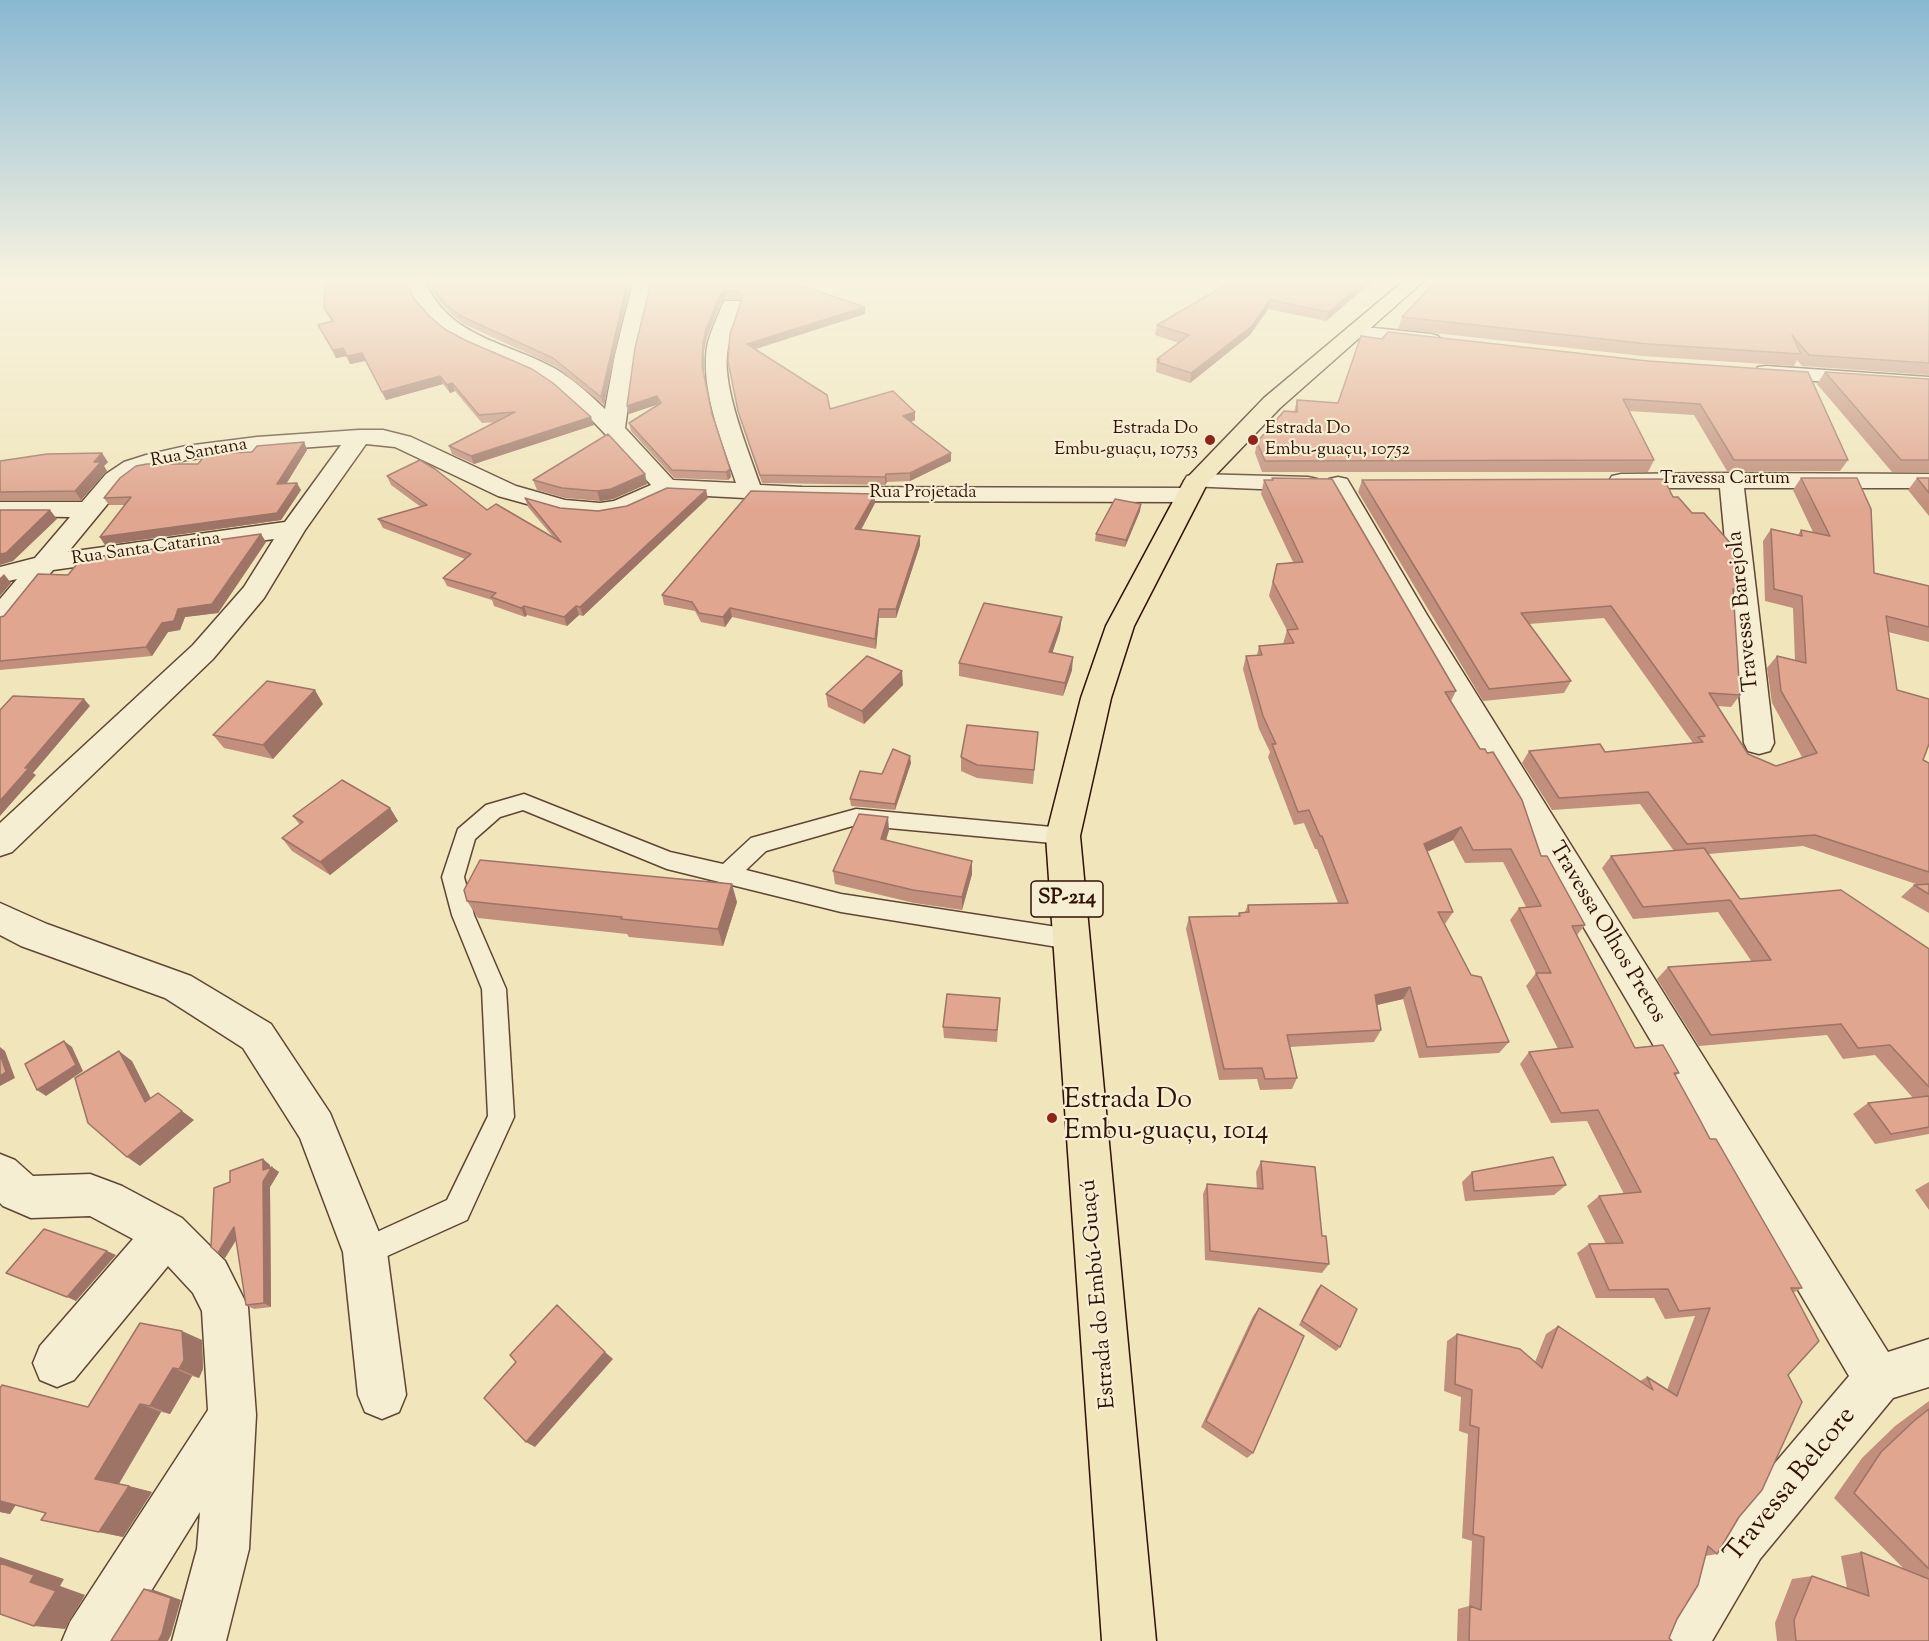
<!DOCTYPE html>
<html>
<head>
<meta charset="utf-8">
<style>
  body { margin:0 }
  canvas { display:block; background:#f0e5bb }
</style>
</head>
<body>
<canvas width="1929" height="1641"></canvas>
<script>
const context = document.querySelector('canvas').getContext('2d');
context.lineJoin = 'round';
function stroke(path, color, width, dash) {
  context.strokeStyle = color;
  context.lineWidth = width;
  context.lineCap = dash ? 'butt' : 'round';
  context.setLineDash(dash || []);
  context.stroke(path);
}
function paint(path, color) {
  context.fillStyle = color;
  context.fill(path, 'evenodd');
}
function write(font, color, halo, rows, align = 'center') {
  context.font = font + ' "Sorts Mill Goudy",serif';
  context.lineWidth = 4.5;
  context.setLineDash([]);
  context.textBaseline = 'middle';
  context.strokeStyle = halo;
  context.fillStyle = color;
  for (const [text, x, y, turn = 0] of rows) {
    context.save();
    context.translate(x, y);
    context.rotate((+turn || 0) * Math.PI / 180);
    context.textAlign = isNaN(turn) ? turn : align;
    if (halo) context.strokeText(text, 0, 0);
    context.fillText(text, 0, 0);
    context.restore();
  }
}
const service = new Path2D(`
  M524,794L670,852L723,864L751,838L856,809L1063,828L1071,830L1074,836L1071,842L1063,844L856,825L766,851L746,870L841,894L1070,929L1078,932L1081,939L1078,946L1070,949L841,912L667,869L523,810L500,817L475,839L464,877L474,915L506,989L514,1117L467,1220L365,1266L355,1262L351,1252L355,1242L447,1200L488,1116L482,989L452,915L442,877L458,829L486,805Z`);
const minor = new Path2D(`
  M406,279H424C448,338 505,341 554,368C573,379 589,394 605,409L615,355L632,286L624,283L622,279H649L652,283L635,355L625,428L673,480L736,483C723,444 704,399 706,358C706,339 716,322 722,305L725,301H739L742,305C736,321 729,337 727,354C723,390 748,450 760,485L802,487L1188,488L1197,490L1200,495L1197,500L1188,502L802,501L669,494L628,513L600,517L563,514L498,496L395,447L366,444L305,530L264,598L213,659L12,852L0,856V823L193,645L244,587L274,539L53,570L10,623L0,626V599L17,579L0,583V567L35,558L70,517L0,516V502H82L106,474L124,462L146,455L186,446L257,437L359,430H383L411,437L516,486L565,500L600,503L614,501L651,485C621,452 592,416 557,389C502,347 432,354 406,279ZM341,445L285,522L68,552L124,484L140,472L186,460L257,451Z
  M1355,326L1431,334L1438,336L1441,340L1438,344L1431,346L1348,336L1345,332L1348,328Z
  M1766,366L1929,377V389L1758,377L1755,372L1758,367Z
  M1731,473L1929,474V488H1744L1774,743L1770,751L1759,754L1748,751L1744,743L1720,488H1621L1612,486L1609,481L1612,476L1621,474Z
  M1196,474L1308,477L1317,479L1320,484L1317,489L1308,491L1187,486L1184,481L1187,476Z
  M1338,477L1347,479L1350,484L1427,615L1888,1352L1929,1339V1387L1893,1398L1760,1559L1712,1641H1654L1662,1622L1724,1523L1849,1376L1399,615L1326,484L1329,479Z
  M0,903L47,924L191,976L271,1024L330,1113L387,1252L406,1395L399,1412L382,1419L365,1412L358,1395L343,1252L300,1138L243,1048L165,998L21,946L0,935Z
  M0,1154L15,1160L33,1176L90,1174L122,1186L182,1218L225,1261L248,1307L256,1415L249,1549L226,1641H172L197,1549L200,1512L120,1641H62L70,1622L208,1410L202,1311L193,1293L168,1266L74,1380L57,1387L40,1380L33,1363L40,1346L133,1239L90,1216L31,1218L3,1206L0,1203Z`);
const primary = new Path2D(`
  M1406,279H1426L1280,408L1207,484L1134,626L1111,698L1080,836L1156,1641H1102L1046,836L1081,698L1106,626L1184,481L1264,398Z`);
stroke(service, '#5f4633', 3);
stroke(minor, '#5f4633', 3);
stroke(primary, '#2f1106', 3);
paint(service, '#f5eed3');
paint(minor, '#f5eed3');
paint(primary, '#f0e5bb');
paint(new Path2D(`
  M427,279H625L629,287L604,405L555,366L464,324L449,312L436,297Z
  M651,279H781L865,314L756,349L830,409L915,412V420L911,422L951,453V461L910,481L887,482L885,485L762,483L740,419L728,361L741,301L739,299H725L720,304L707,337L704,351V374L712,414L731,477L728,480L674,478L631,431L629,423L659,404L629,414L627,406L652,280Z
  M1236,279H1375L1326,321L1268,309L1250,335L1190,383L1156,372L1157,359L1179,343L1155,335L1157,325Z
  M1929,279V375L1802,366L1797,360L1794,366L1643,356L1398,329L1402,317Z
  M413,297L429,316L446,330L594,425L474,464L452,454L449,446L497,422L482,423L455,391L450,393L443,384L386,400L365,361L350,364L346,356L336,358L318,325L332,322L324,308Z
  M1382,339L1648,361L1848,460L1840,471H1727L1694,415L1629,411L1654,460L1648,472H1262L1255,453L1257,442L1294,412L1297,400L1338,403Z
  M1825,372L1929,379V472H1892L1817,384Z
  M304,442L307,450L286,483L301,490L281,520L105,545L100,537L125,505H109L104,498L252,452Z
  M0,461L108,462L104,466L107,471L81,500H0Z
  M645,474L647,484L613,499L600,501L565,498L537,490L533,480Z
  M387,476L487,510L554,538L528,507L525,498L560,508L598,511L708,498L583,616L579,615L567,626L527,615L525,617L494,606L492,600L447,586L443,578L465,559L383,528L378,519L421,507L391,485Z
  M1272,478L1456,691L1451,701L1541,856L1585,925L1577,935L1635,1048L1679,1073L1675,1076L1710,1139L1802,1288L1793,1293L1788,1375L1739,1517L1717,1554L1705,1556L1669,1638L1672,1641H1457L1458,1609L1469,1606L1472,1541L1462,1538L1468,1434L1459,1431L1461,1397L1444,1391L1447,1341L1457,1334L1535,1362L1546,1334L1558,1326L1640,1381L1647,1377L1667,1390L1695,1316L1665,1319L1654,1298H1596L1577,1253L1589,1244H1606L1587,1206L1599,1196L1624,1194L1587,1121L1551,1123L1520,1064L1529,1052L1558,1049L1526,986L1536,973L1510,920L1519,908L1526,907L1503,862L1465,863L1453,840L1427,852L1453,912L1445,924L1471,975L1509,1042L1499,1053L1419,1058L1403,999L1377,1005L1381,1030L1374,1042L1289,1047L1297,1078L1292,1089L1260,1090L1257,1079L1219,1080L1186,929L1189,917L1238,916L1239,913L1245,912L1248,905L1338,903L1317,849H1315L1304,823L1294,825L1268,757L1270,752L1259,729L1243,669L1246,656L1257,655L1259,646L1283,644L1287,630L1269,596L1277,564L1293,562L1261,494L1264,480H1272Z
  M1801,478L1874,573L1929,586V642L1888,632L1897,690L1923,760L1929,763V913L1901,897L1914,885H1919L1803,846L1708,854L1740,899L1929,949V1134L1875,1144L1853,1114L1868,1103L1913,1098L1875,1055L1843,1059L1827,1035L1699,1046L1657,979L1668,967L1752,962L1718,912L1633,919L1602,868L1611,856L1674,851L1640,804L1552,810L1522,763L1529,751L1605,752L1693,743L1604,618L1529,624L1571,681L1564,693L1483,701L1358,492L1362,480L1673,497L1737,588L1733,594L1740,695L1731,707L1718,706L1748,754L1776,766L1802,757L1772,703L1767,668L1777,656L1795,661L1793,608L1765,601L1763,541L1771,529L1798,535L1801,530L1813,532L1793,490Z
  M1917,478H1929V516L1908,490Z
  M875,494V503L861,530L920,545L896,618H879L876,649L732,617L725,627L701,622L695,611L664,605L662,595Z
  M1141,504L1140,511L1125,547L1095,541L1096,534Z
  M266,542L218,613L185,617L180,630L168,632L152,656L0,670V617L4,616L68,575Z
  M1060,630L1052,653L1072,670L1063,696L959,676V663Z
  M903,685L864,724L828,707L826,694Z
  M323,704L273,759L224,748L213,735Z
  M1038,732L1033,784L977,778L961,771V757Z
  M911,763L895,810L851,806L850,799L882,774Z
  M390,808L398,821L330,875L292,851L282,838L300,825L293,816Z
  M889,830L886,841L972,874L962,910L914,903L835,884L833,871Z
  M467,901L737,902L723,946L629,937L627,934L478,918Z
  M1000,998L997,1042L944,1038L943,1027Z
  M1261,1161L1322,1236L1329,1264L1322,1273L1205,1260L1203,1194L1207,1184L1257,1189L1256,1172Z
  M270,1165V1168L279,1172L270,1187L271,1307L254,1309L246,1305L236,1240L225,1258L218,1253L230,1182Z
  M1472,1172L1566,1185L1554,1195L1465,1201L1462,1182Z
  M1929,1182V1210L1915,1190Z
  M1321,1285L1340,1347L1336,1351L1299,1325L1317,1289Z
  M1259,1308L1253,1453L1247,1458L1201,1427L1253,1316Z
  M202,1340L203,1369L199,1378L192,1376L170,1414L161,1412L119,1484L152,1492L123,1537L41,1520L46,1513L16,1505L10,1514L0,1512V1388L88,1407Z
  M1929,1401V1641H1777L1775,1623L1792,1579L1812,1576L1847,1588L1841,1556L1861,1552L1904,1569L1834,1498L1862,1458L1895,1426Z`), '#c18f7c');
paint(new Path2D(`
  M1367,279H1375L1326,321L1329,312Z
  M628,280L629,287L604,405L601,397Z
  M724,291L725,299L720,304L707,337L704,351V374L702,366L703,343L706,329L719,297Z
  M1270,300L1268,309L1250,335L1190,383L1191,373Z
  M865,307V314L748,351L747,344Z
  M343,348L347,356L336,358L333,350Z
  M362,353L365,361L350,364L347,356Z
  M440,376L443,384L386,400L382,392Z
  M452,383L455,391L450,393L447,385Z
  M657,396L659,404L629,414L627,406Z
  M915,412V420L904,424L903,416Z
  M591,417L594,425L474,464L471,456Z
  M304,442L307,450L282,491L277,484Z
  M102,453L108,462L104,466L107,471L81,500L75,491L94,462Z
  M951,453V461L910,481V473Z
  M730,469L731,477L728,480L726,472Z
  M645,474L647,484L613,499L600,501L597,491Z
  M886,474L887,482L885,485V477Z
  M297,483L301,490L281,520L105,545L100,537Z
  M706,490L708,498L583,616L580,607Z
  M875,494V503L856,539L855,529Z
  M1141,504L1140,511L1125,547L1126,540Z
  M50,510L57,519L13,561L0,565V554Z
  M261,534L266,542L218,613L185,617L180,630L168,632L152,656L146,647L162,623Z
  M920,536V545L896,618V609Z
  M4,574L11,583L0,596V578Z
  M524,606L527,615L525,617L521,608Z
  M576,606L579,615L567,626L564,617Z
  M730,608L732,617L725,627L723,617Z
  M879,609V618L876,649L875,639Z
  M1062,617L1060,630L1048,666L1049,652Z
  M1073,657L1072,670L1063,696L1065,683Z
  M902,671L903,685L864,724L862,711Z
  M315,690L323,704L273,759L263,745Z
  M84,699L90,706L33,773L36,775L0,816V801L25,768Z
  M910,756L911,763L895,810V804Z
  M390,808L398,821L330,875L320,862Z
  M888,817L889,830L882,852L881,839Z
  M1461,827L1453,840L1417,856L1424,844Z
  M972,861V874L962,910V897Z
  M732,884L737,902L723,946L718,929Z
  M1410,987L1403,999L1368,1007L1375,995Z
  M64,1041L72,1047L83,1071L46,1096L37,1090Z
  M0,1047L5,1051L15,1078L0,1086Z
  M119,1051L132,1061L158,1112L145,1102Z
  M182,1111L194,1120L140,1166L127,1157Z
  M263,1159L270,1165V1171L272,1167L279,1172L270,1187L271,1307L264,1303Z
  M234,1227L241,1232L225,1258L218,1253Z
  M107,1251L116,1255L76,1301L67,1297Z
  M182,1331L202,1340L203,1369L199,1378L179,1369Z
  M605,1352L613,1359L535,1447L526,1442Z
  M173,1368L192,1376L170,1414L150,1406Z
  M140,1404L161,1412L118,1485L95,1479Z
  M129,1486L152,1492L123,1537L99,1532Z
  M0,1501L16,1504L10,1514L0,1512Z
  M0,1557L64,1579L60,1586L85,1595L65,1629L34,1626L30,1582L0,1563Z
  M144,1589L154,1590L181,1600L171,1635L168,1641H158Z`), '#9d7465');
const building = new Path2D(`
  M326,279H405L413,297L429,316L446,330L467,341L532,369L553,383L591,417L471,456L449,446L515,412L479,415L452,383L447,385L440,376L382,392L362,353L347,356L343,348L333,350L318,325L333,321L324,308Z
  M428,279H625L628,280L601,397L553,358L461,316L446,305L434,290Z
  M652,279H781L865,307L747,344L827,395L830,409L893,391L915,412L903,416L951,453L910,473L886,474L885,477L760,475L738,411L728,361L730,334L743,296L738,291H724L719,297L706,329L703,343L702,366L712,414L730,469L726,472L672,470L629,423L661,403L657,396L627,406L635,348Z
  M1236,279H1367L1329,312L1270,300L1252,326L1191,373L1157,362L1160,360L1157,359L1189,335L1157,325Z
  M1438,279H1929V363L1809,355L1792,335L1801,354L1649,344L1402,317Z
  M1388,332L1648,361L1808,372L1848,460H1734L1700,404L1623,399L1654,460L1265,461L1257,442L1284,411L1297,412V400L1338,403L1361,336L1382,339Z
  M1825,372L1929,379V460H1901Z
  M608,434L645,474L611,489L597,491L562,488L533,480Z
  M304,442L277,484L297,483L277,513L100,537L131,497L104,498L120,478L136,466L147,464H198L206,454L252,452L257,446Z
  M102,453L94,462H101L75,491L0,492V461L47,454Z
  M420,460L435,469L487,510L496,504L561,542L525,498L560,508L598,511L627,506L667,488L706,490L580,607L576,606L564,617L524,606L521,608L491,597L496,593L443,578L471,554L378,519L427,505L387,476Z
  M1272,478L1332,479L1456,691L1445,692L1480,749H1485L1487,753L1493,752L1522,800L1541,856H1547L1585,925L1572,926L1635,1048L1663,1045L1679,1073H1674L1700,1120L1710,1139H1716L1802,1288H1791L1819,1341L1788,1375L1802,1402L1762,1490L1739,1517L1717,1554L1708,1546L1698,1585L1677,1619L1669,1638L1672,1641H1469L1470,1606L1481,1610L1484,1537L1473,1534L1479,1428L1470,1425L1472,1390L1455,1384L1457,1334L1520,1349L1542,1368L1558,1326L1653,1390L1647,1377L1677,1396L1710,1308L1679,1311L1668,1289L1609,1290L1589,1244L1623,1243L1599,1196L1641,1192L1598,1110L1561,1113L1529,1052L1573,1047L1536,973H1551L1519,908L1541,906L1511,849L1473,850L1461,827L1424,844L1453,912H1438L1471,975L1481,977L1509,1042L1427,1047L1410,987L1375,995L1381,1030L1287,1035L1297,1078L1265,1079L1262,1068L1224,1069L1189,917L1240,916L1239,913L1249,912L1248,905L1348,903L1322,836H1320L1309,810L1298,812L1272,744H1276L1263,716L1246,656L1262,655L1259,646L1294,643L1287,630L1298,629L1273,582L1277,564L1303,562L1264,480H1273Z
  M1801,478H1857L1871,509L1874,573L1929,586V627L1886,616L1897,690L1929,699V744L1923,760L1929,763V872L1815,835L1687,844L1648,792L1559,798L1529,751L1600,744L1605,752L1703,742L1698,737L1705,736L1611,606L1521,613L1571,681L1489,689L1362,480L1664,479L1673,497H1678L1692,513H1704L1732,545L1737,588L1733,589L1740,695L1709,693L1748,754L1776,766L1817,753L1781,691L1777,656L1806,663L1802,596L1774,589L1771,529L1802,536L1801,530L1830,536Z
  M1917,478H1929V493Z
  M751,491L875,494L855,529L920,536L896,609H879L875,639L730,608L723,617L699,613L692,602L662,595Z
  M1115,499L1141,504L1126,540L1096,534Z
  M0,510H50L6,553L0,554Z
  M261,534L212,604L178,609L174,621L162,623L146,647L0,661V617L4,616L38,574L68,575L81,559Z
  M984,603L1062,617L1049,652L1073,657L1065,683L959,663Z
  M867,656L902,671L862,711L826,694Z
  M267,681L315,690L263,745L213,735Z
  M13,696L84,699L25,768H29L0,801V710Z
  M967,725L1038,732L1034,770L977,765L961,757Z
  M893,749L910,756L895,804L850,799L860,771L882,774Z
  M342,780L390,808L320,862L282,838L303,822L293,816Z
  M859,814L888,817L881,839L972,861L962,897L913,890L833,871Z
  M1704,848L1740,899L1841,890L1929,949V1087L1890,1045L1858,1048L1841,1024L1711,1035L1668,967L1771,960L1730,900L1643,907L1611,856Z
  M480,860L732,884L718,929L621,919L622,917L467,901L464,890Z
  M1929,884V894L1914,885Z
  M947,994L1000,998L997,1030L943,1027Z
  M64,1041L76,1065L37,1090L25,1064Z
  M119,1051L145,1102L158,1093L182,1111L127,1157L88,1123L75,1078Z
  M0,1054L6,1072L0,1076Z
  M1929,1096V1127L1891,1134L1868,1103Z
  M1553,1157L1566,1185L1474,1191L1472,1172Z
  M263,1159V1170L272,1167L263,1182L264,1303L246,1305L234,1227L218,1253L211,1247L214,1188L230,1182V1171Z
  M1261,1161L1315,1167L1322,1236H1326L1329,1264L1210,1251L1207,1184L1263,1189Z
  M44,1229L107,1251L67,1297L6,1273Z
  M1321,1285L1357,1309L1340,1347L1302,1321Z
  M557,1305L605,1352L526,1442L484,1398L516,1362L510,1355Z
  M1259,1308L1304,1336L1253,1453L1206,1421Z
  M140,1323L182,1331L184,1360L179,1369L173,1368L150,1406L140,1404L95,1479L129,1486L99,1532L41,1520L46,1513L0,1501V1388L2,1385L88,1407Z
  M1929,1409V1569L1854,1493L1881,1452L1915,1420Z
  M1861,1552L1929,1579V1641H1796L1794,1620L1812,1576L1869,1596Z
  M0,1563L34,1575L30,1582L56,1591L34,1626L0,1614Z
  M144,1589L171,1598L162,1634L158,1641H111Z`);
paint(building, '#e0a690');
stroke(building, '#9d7465', 1.5);
const sky = context.createLinearGradient(0, 0, 0, 509);
sky.addColorStop(0, '#89b8d2');
sky.addColorStop(0.55, '#f8f3e0');
sky.addColorStop(1, '#f8f3e000');
context.fillStyle = sky;
context.fillRect(0, 0, 1929, 509);
for (const [x, y, r, color] of [
  [1210,440,6,"#8f2418"],
  [1253,440,6,"#8f2418"],
  [1052,1118,6,"#8f2418"]
]) {
  const dot = new Path2D();
  dot.arc(x, y, r, 0, 2 * Math.PI);
  context.fillStyle = color;
  context.fill(dot);
  stroke(dot, '#f5eed3', 2);
}
write('18px', '#2f1106', '#f5eed3', [
  ["Estrada Do",1198,430],
  ["Embu-guaçu, 10753",1198,451],
  ["Estrada Do",1265,430,"left"],
  ["Embu-guaçu, 10752",1265,451,"left"]
], 'right');
write('18px', '#2f1106', '#f5eed3', [
  ["Rua Santana",199,454,-10],
  ["Travessa Cartum",1725,480],
  ["Rua Projetada",923,494],
  ["Rua Santa Catarina",146,550,-8]
]);
for (const [x, y, w] of [
  [1067,899,72]
]) {
  const box = new Path2D();
  box.roundRect(x - w / 2, y - 18, w, 36, 4.5);
  context.fillStyle = '#f5eed3';
  context.fill(box);
  stroke(box, '#2f1106', 1.5);
}
write('bold 21px', '#2f1106', null, [
  ["SP-214",1067,899]
]);
write('22px', '#2f1106', '#f5eed3', [
  ["Travessa Barejola",1745,611,-96],
  ["Travessa Olhos Pretos",1606,933,59],
  ["Estrada do Embú-Guaçú",1100,1294,-95]
]);
write('27px', '#2f1106', '#f5eed3', [
  ["Estrada Do",1064,1102],
  ["Embu-guaçu, 1014",1064,1133]
], 'left');
write('27px', '#2f1106', '#f5eed3', [
  ["Travessa Belcore",1792,1486,-51]
]);
</script>
</body>
</html>
